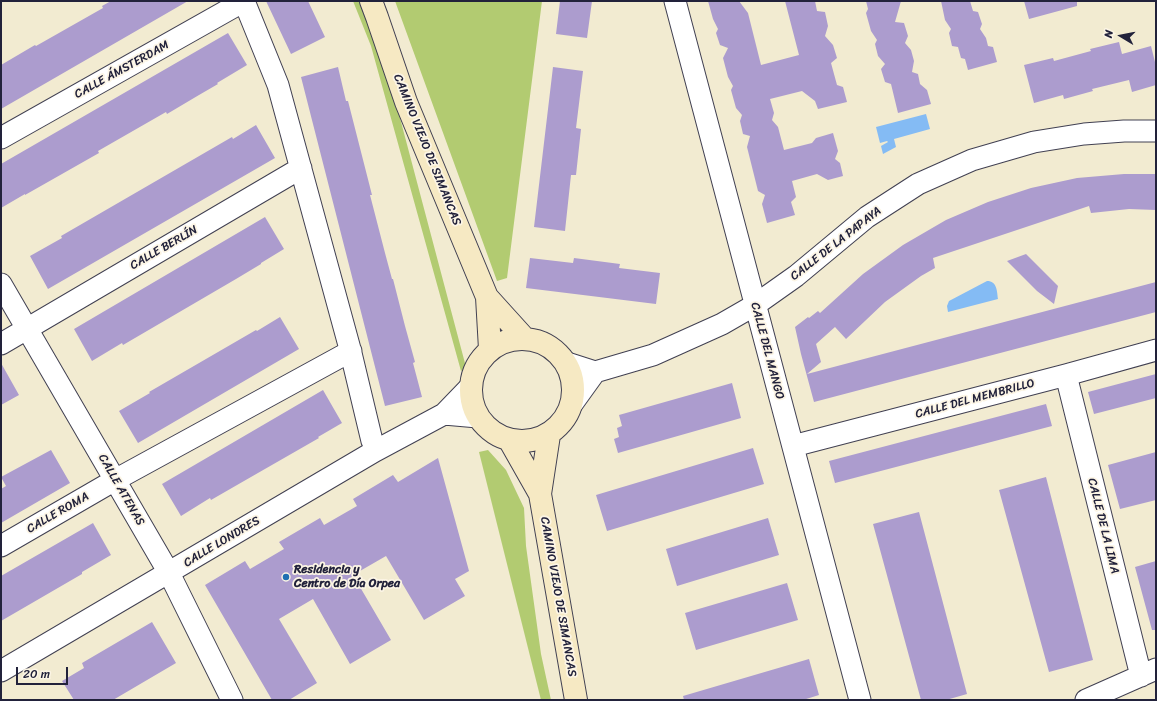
<!DOCTYPE html>
<html>
<head>
<meta charset="utf-8">
<style>
  body { margin:0 }
  #map { position:relative; width:1157px; height:701px; overflow:hidden; background:#f2ebd1; font-family:Sriracha,sans-serif }
  canvas { display:block }
  .frame { position:absolute; inset:0; border:2px solid #22223b; pointer-events:none }
  .north { position:absolute; left:1101px; top:16px; width:40px; height:40px; -webkit-text-stroke:3px #fcf5e5; paint-order:stroke; rotate:280deg; font-size:11px; font-weight:700; line-height:16px; text-align:center; color:#22223b }
  .north::after { content:''; display:block; margin:auto; width:14px; height:18px; background:#22223b; clip-path:polygon(50% 0,100% 100%,50% 72%,0 100%) }
  .scale { position:absolute; left:16px; top:667px; width:52px; height:18px; box-sizing:border-box; border:2px solid #22223b; border-top:0; padding-left:5px; font-size:12px; line-height:14px; white-space:nowrap; color:#22223b; -webkit-text-stroke:3px #fcf5e5; paint-order:stroke }
</style>
</head>
<body>
<div id="map">
<canvas width="1157" height="701"></canvas>
<div class="frame"></div>
<div class="north">N</div>
<div class="scale">20 m</div>
</div>
<script>
const context = document.querySelector('canvas').getContext('2d');
context.lineJoin = 'round';
function paint(path, color) {
  context.fillStyle = color;
  context.fill(path, 'evenodd');
}
function stroke(path, color, width, dash) {
  context.strokeStyle = color;
  context.lineWidth = width;
  context.lineCap = dash ? 'butt' : 'round';
  context.setLineDash(dash || []);
  context.stroke(path);
}
function write(font, color, halo, rows, align = 'center') {
  context.font = font + ' Sriracha,sans-serif';
  context.lineWidth = 3.5;
  context.setLineDash([]);
  context.textBaseline = 'middle';
  context.strokeStyle = halo;
  context.fillStyle = color;
  for (const [text, x, y, turn = 0] of rows) {
    context.save();
    context.translate(x, y);
    context.rotate((+turn || 0) * Math.PI / 180);
    context.textAlign = isNaN(turn) ? turn : align;
    if (halo) context.strokeText(text, 0, 0);
    context.fillText(text, 0, 0);
    context.restore();
  }
}
paint(new Path2D(`
  M353,1H362L396,103L466,367L461,371L371,46Z
  M395,1H542L507,278L497,281Z
  M488,450L506,470L524,508L526,546L541,654L551,700H541L479,452Z`), '#b2cb71');
paint(new Path2D(`
  M926,114L930,129L894,139L896,147L883,154L881,146L888,142L887,141L880,143L876,127Z
  M987,281C997,281 997,291 998,299L948,312L947,306L949,301Z`), '#84bbf4');
paint(new Path2D(`
  M111,1H188L1,109V65L35,45L36,46L103,8L102,6Z
  M266,1H308L325,37L291,54Z
  M560,1H592L587,38L556,34Z
  M708,1H739L748,13L761,65L799,55L785,1H815L817,11L825,12L828,26L825,36L833,45L837,58L831,63L837,85L843,87L847,102L818,109L815,101L802,91L770,99L774,113L772,120L778,127L784,150L812,143L816,138L833,133L838,151L835,159L840,163L843,176L828,180L817,174L792,181L796,197L791,202L795,215L767,223L762,204L765,195L758,191L747,147L750,136L743,134L740,121L742,115L736,108L731,90L733,86L728,77L723,58L728,48L720,45L716,33L718,29L713,19Z
  M866,1H901L895,22L904,23L908,36L905,43L911,50L914,61L912,72L918,74L920,84L927,90L931,104L898,113L891,84L885,82L881,69L885,64L878,56L875,44L877,40L871,31L866,13L868,9Z
  M941,1H970L973,11L978,12L982,24L980,29L986,38L988,46L993,47L997,62L968,70L965,59L961,58L958,47L952,46L949,33L951,29L945,20Z
  M1024,1H1077V6L1029,19Z
  M228,33L247,65L217,83L218,84L199,95L167,114L166,112L98,151L99,153L25,195V194L1,208V164Z
  M1119,42L1122,54L1151,46L1156,66V85L1132,92L1129,80L1092,89L1093,91L1064,99L1063,95L1034,103L1024,65L1053,58L1054,61L1091,51L1090,49Z
  M338,67L346,101H348L372,195H370L385,253L392,279H393L405,326L415,362L413,363L422,397L385,406L301,77Z
  M553,67L583,71L576,128L581,129L576,175H571L565,231L534,227Z
  M256,125L275,158L48,289L30,256L62,238L61,236L232,137L233,139Z
  M1124,174H1156V210L1129,209L1091,213L1089,206L933,258L935,268L921,276L885,302L846,339L835,327L816,344L821,362L807,374L1156,282V312L814,402L801,354L795,327L808,317L809,318L818,311L820,313L863,274L903,245L946,220L988,202L1031,188L1077,178Z
  M265,217L284,249L261,263V264L236,279L123,345L122,343L92,361L74,329Z
  M1026,254L1058,286L1054,304L1037,291L1007,261Z
  M530,258L573,263L574,258L620,264L619,268L660,273L656,304L526,288Z
  M280,317L299,349L138,443L119,411L150,393L149,392L256,330L257,331Z
  M1,363L19,395L1,405Z
  M1156,374V398L1094,414L1088,392Z
  M732,383L741,418L618,453L614,439L619,437L617,428L622,426L619,415Z
  M323,390L342,423L318,437L319,438L244,481L211,500L210,498L181,516L162,484Z
  M1046,404L1052,426L835,483L829,461Z
  M753,448L764,484L607,531L596,495Z
  M51,450L70,483L1,523V489L6,486L1,477Z
  M1156,452V500L1120,509L1108,465Z
  M438,458L469,571L455,579L465,596L424,620L386,556L353,575L391,640L350,664L313,599L279,619L317,683L289,700H272L205,585L245,561L250,569L284,549L279,542L320,518L324,525L357,506L353,499L393,475L398,482Z
  M1046,477L1093,660L1049,672L999,490Z
  M919,512L967,694L946,700H921L873,524Z
  M768,518L779,555L677,586L666,549Z
  M93,523L111,555L82,572V574L1,621V576Z
  M1156,561V630H1152L1135,567Z
  M787,583L798,620L696,650L685,613Z
  M152,622L176,663L113,700H74L62,681L84,668L82,663Z
  M809,659L819,695L803,700H684L683,696Z`), '#ac9cce');
const street = new Path2D(`
  M244,1L278,85L350,349L372,441
  M675,1C736,234 799,467 860,700
  M1,138L244,1
  M1,284L169,573L232,700
  M1,344L301,168
  M567,363L595,372L653,355L722,324L755,305L796,276L867,217L918,184L972,160L1034,142L1084,134L1124,131H1156
  M1066,375L1141,676
  M572,404L595,372
  M444,414L478,417
  M793,446L1066,375L1156,350
  M1,546L115,480L351,351
  M1,671L375,451L444,414L471,386
  M1086,700L1156,669`);
const secondary = new Path2D(`
  M371,1L377,17L406,102L487,297L490,349
  M487,297L525,339
  M471 390a51 51 0 1 1 102 0a51 51 0 1 1-102 0Z
  M549,435L540,494L576,700
  M510,441L540,494`);
stroke(street, '#414052', 23);
stroke(secondary, '#414052', 24);
stroke(street, '#fff', 21);
stroke(secondary, '#f6e9c3', 22);
for (const [x, y, r, color] of [
  [286,577,4,"#1f6fb2"]
]) {
  const dot = new Path2D();
  dot.arc(x, y, r, 0, 2 * Math.PI);
  context.fillStyle = color;
  context.fill(dot);
  stroke(dot, '#fcf5e5', 1.5);
}
write('12px', '#22223b', '#fcf5e5', [
  ["CALLE ÁMSTERDAM",122,70,-29],
  ["CAMINO VIEJO DE SIMANCAS",427,150,68],
  ["CALLE DE LA PAPAYA",836,244,-38],
  ["CALLE BERLÍN",164,248,-30],
  ["CALLE DEL MANGO",767,351,75],
  ["CALLE DEL MEMBRILLO",975,399,-15],
  ["CALLE ATENAS",121,490,60],
  ["CALLE ROMA",58,513,-30],
  ["CALLE DE LA LIMA",1103,526,76],
  ["CALLE LONDRES",222,542,-31],
  ["CAMINO VIEJO DE SIMANCAS",558,597,80]
]);
write('bold 12px', '#22223b', '#fcf5e5', [
  ["Residencia y",294,570],
  ["Centro de Día Orpea",294,584]
], 'left');
</script>
</body>
</html>
